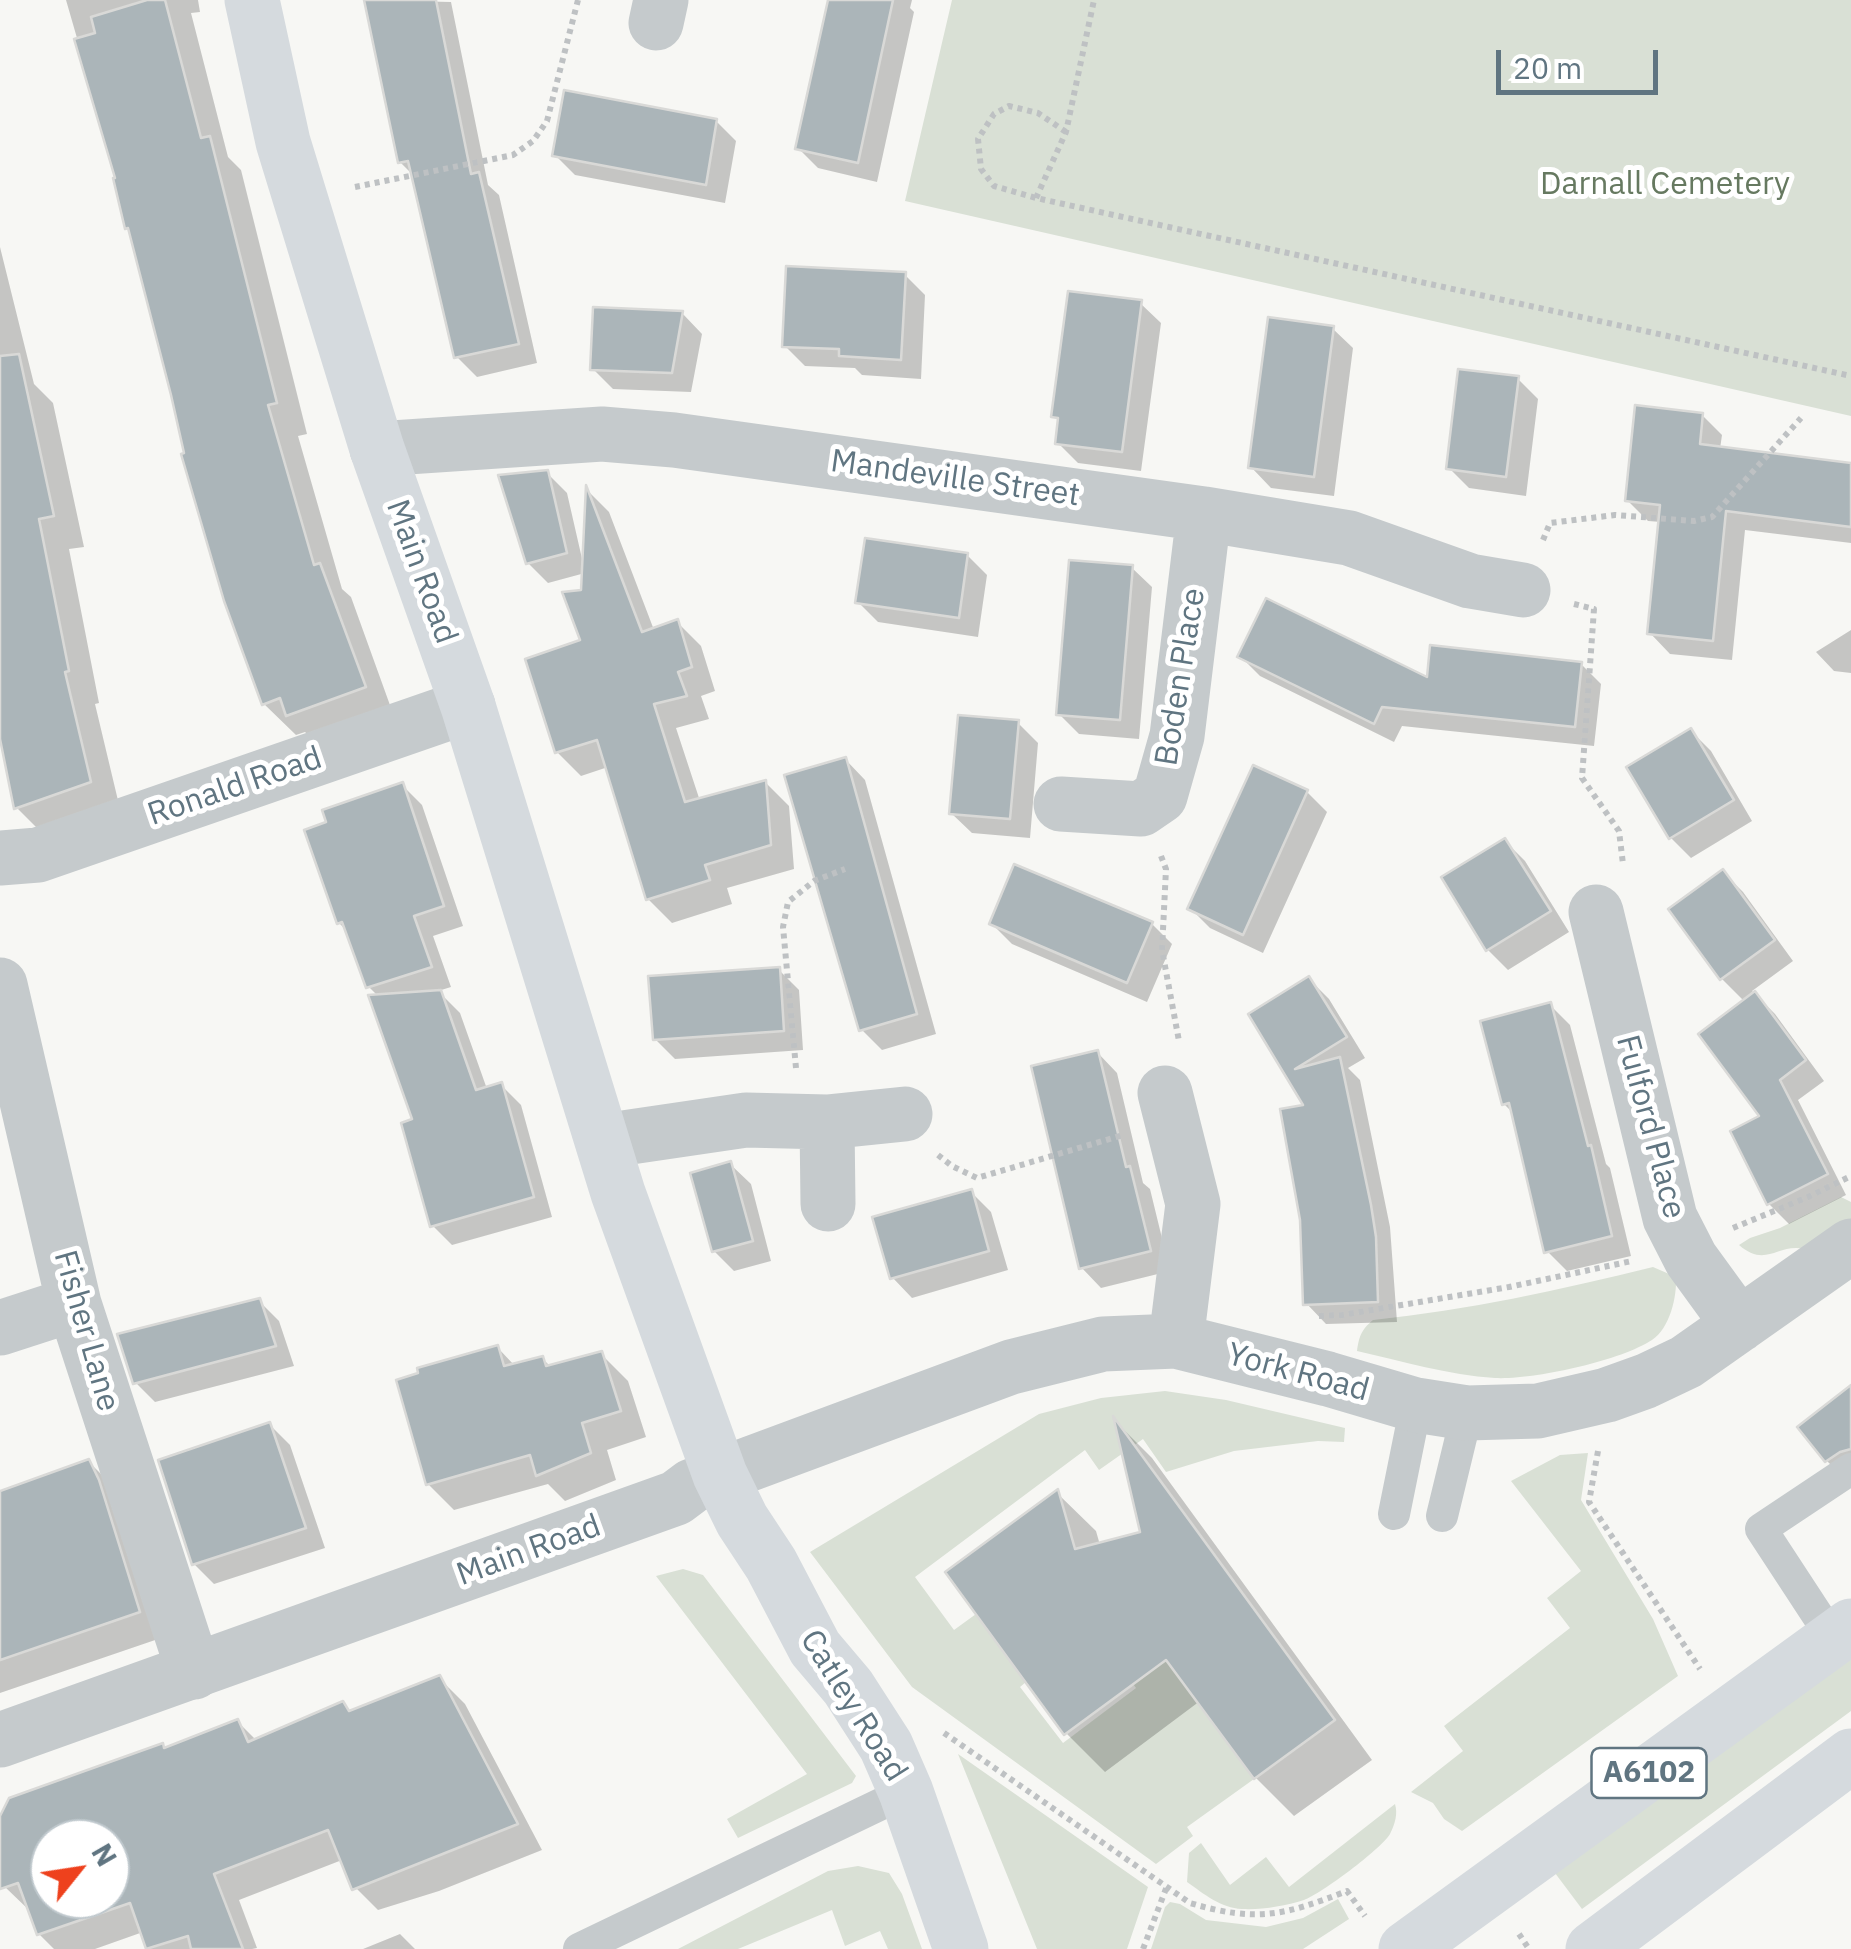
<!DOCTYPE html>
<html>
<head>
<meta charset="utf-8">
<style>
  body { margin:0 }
  #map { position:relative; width:1851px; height:1949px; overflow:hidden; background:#f7f7f4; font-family:"IBM Plex Sans",sans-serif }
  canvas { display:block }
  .north { position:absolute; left:30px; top:1819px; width:100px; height:100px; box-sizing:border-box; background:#fff; border:2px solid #bfc8cd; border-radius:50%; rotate:60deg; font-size:28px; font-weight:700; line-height:40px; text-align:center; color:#607581 }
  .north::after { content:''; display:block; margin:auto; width:35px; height:45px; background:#ee411d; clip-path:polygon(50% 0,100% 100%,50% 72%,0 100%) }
  .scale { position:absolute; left:1496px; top:50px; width:162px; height:45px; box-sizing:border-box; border:5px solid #607581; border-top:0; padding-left:12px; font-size:30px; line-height:35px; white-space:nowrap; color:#607581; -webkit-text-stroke:8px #fff; paint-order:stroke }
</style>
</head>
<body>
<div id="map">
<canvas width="1851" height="1949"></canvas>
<div class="north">N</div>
<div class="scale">20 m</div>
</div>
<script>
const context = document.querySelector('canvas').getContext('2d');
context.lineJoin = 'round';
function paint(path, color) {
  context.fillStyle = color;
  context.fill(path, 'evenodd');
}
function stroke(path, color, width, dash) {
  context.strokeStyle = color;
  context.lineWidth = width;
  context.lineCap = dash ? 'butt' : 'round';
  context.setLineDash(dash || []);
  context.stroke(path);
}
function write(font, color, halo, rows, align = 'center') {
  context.font = font + ' "IBM Plex Sans",sans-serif';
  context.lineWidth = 10;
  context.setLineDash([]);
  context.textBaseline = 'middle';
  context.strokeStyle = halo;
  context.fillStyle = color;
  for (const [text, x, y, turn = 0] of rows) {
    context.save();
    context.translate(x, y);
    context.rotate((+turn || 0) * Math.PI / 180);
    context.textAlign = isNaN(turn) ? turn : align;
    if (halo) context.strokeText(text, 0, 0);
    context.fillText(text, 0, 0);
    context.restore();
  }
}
paint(new Path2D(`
  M952,0H1851V416L905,201Z
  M1841,1197L1851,1202V1222L1813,1250C1807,1249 1802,1248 1796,1248C1775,1248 1763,1266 1739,1245L1750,1238L1780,1228Z
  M1653,1267L1676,1277C1677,1297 1670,1328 1652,1340C1620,1361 1533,1380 1495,1378C1448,1375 1402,1361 1357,1351C1359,1337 1361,1330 1373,1320C1468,1310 1560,1290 1653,1267Z
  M1165,1391L1226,1400L1345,1428L1344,1442L1318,1441L1234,1451L1166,1472L1143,1439L1099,1470L1085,1450L915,1577L954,1630L976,1614L1026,1682L1020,1687L1063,1743L1136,1688L1097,1634L1130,1609L1254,1779L1187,1827L1193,1836L1156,1864L912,1687L810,1552L1039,1414L1101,1398Z
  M1588,1453L1581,1500L1653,1619L1678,1676L1462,1831L1444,1819L1433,1803L1411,1792L1463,1751L1444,1726L1570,1628L1547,1598L1581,1571L1511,1481L1560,1455Z
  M683,1569L703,1575L856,1776L852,1783L738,1838L727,1819L807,1774L656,1576Z
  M1851,1655V1711L1582,1909L1555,1873Z
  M958,1754L1148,1887L1127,1949H1037Z
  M1395,1804C1398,1814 1395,1824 1390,1834C1381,1849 1321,1894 1304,1900C1285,1906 1262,1910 1242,1909C1221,1908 1204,1894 1187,1882L1189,1853L1201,1843L1230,1885L1266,1857L1289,1887Z
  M858,1866L889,1873L902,1894L922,1949H888L880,1931L845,1946L832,1910L738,1949H678L828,1871Z
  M1338,1899L1349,1919L1303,1949H1151L1165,1907L1170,1902L1180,1904L1206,1920L1266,1927L1303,1918Z`), '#d9e0d5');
paint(new Path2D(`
  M66,0H198L200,12L191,13L228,157L241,170L307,434L298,436L342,589L351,597L395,719L320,746L305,732L296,735L264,704L187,455L132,232L127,227L118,180Z
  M367,0L451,2L488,185L499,195L537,363L477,377L457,357L414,176L400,162Z
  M830,0H912L910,8L914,12L877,182L818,168L798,148Z
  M716,121L736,141L725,203L575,175L555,155Z
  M0,247L34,384L53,403L84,547L69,549L99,703L95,704L121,813L48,839L17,808L0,727Z
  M905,275L925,295L921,379L862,375L855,368L805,366L785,346Z
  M1140,303L1161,323L1141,471L1078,463L1058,443L1060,423L1054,416Z
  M682,313L702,334L691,392L613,389L593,369Z
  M1332,328L1353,348L1334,496L1271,488L1251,467Z
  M1518,379L1538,399L1526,496L1469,488L1449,468Z
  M1702,415L1722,435L1720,449L1851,466V543L1745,530L1732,660L1670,654L1650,633L1661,522L1648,521L1627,500Z
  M547,473L567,493L583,563L588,491L609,512L654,630L677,622L701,646L715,691L701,696L709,719L676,728L700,801L765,782L789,806L794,869L727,888L732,904L672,923L648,899L608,767L581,776L557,752L583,642L585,573L548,583L528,563Z
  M967,555L987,575L978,637L878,622L858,602Z
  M1131,567L1152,587L1139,739L1079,734L1059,714Z
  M1851,630V673L1834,671L1816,652Z
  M1240,656L1429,681L1581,664L1601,684L1594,746L1402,726L1394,742L1260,676Z
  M1018,723L1038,743L1030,838L972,833L951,813Z
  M1691,731L1711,751L1752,821L1691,858L1671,838Z
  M845,759L865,780L936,1034L882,1050L861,1029Z
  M1254,768L1307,792L1327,812L1263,953L1210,928L1190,908Z
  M402,785L422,805L463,926L433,936L451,987L438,991L460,1013L487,1089L501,1085L521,1105L552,1217L452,1245L432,1225L416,1121L379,997L368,986L349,933L339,923Z
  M1505,841L1525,861L1569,932L1508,970L1488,950L1444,878Z
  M1723,872L1743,892L1793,961L1752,991L1775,1014L1824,1081L1798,1100L1846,1195L1789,1224L1769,1204L1763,1117L1745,1002L1722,979Z
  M992,924H1152L1172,944L1147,1002L1012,944Z
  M779,970L799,990L803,1050L675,1059L655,1039Z
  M1309,979L1329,999L1365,1058L1348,1068L1360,1080L1390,1227L1397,1322L1326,1324L1306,1303L1307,1106L1287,1074Z
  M1550,1005L1570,1025L1606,1164L1610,1168L1631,1256L1567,1271L1547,1251L1514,1114L1504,1104Z
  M1097,1052L1117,1073L1143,1183L1150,1189L1170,1271L1101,1288L1081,1267Z
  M730,1164L751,1184L771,1261L734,1271L714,1251Z
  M971,1192L991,1212L1008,1270L912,1298L892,1277Z
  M259,1301L279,1321L294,1366L155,1402L135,1382Z
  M498,1348L515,1366L542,1358L551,1367L601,1354L628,1381L646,1437L607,1450L616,1480L565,1501L548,1484L454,1510L428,1484Z
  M1851,1389V1477L1846,1480L1827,1461Z
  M1118,1424L1152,1458L1372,1760L1294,1816L1256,1778L1200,1701L1105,1772L1066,1733L1057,1493L1096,1531L1100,1545L1143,1534Z
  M270,1425L290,1445L325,1548L214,1584L194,1564Z
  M89,1462L114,1487L164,1637L0,1693V1567Z
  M439,1678L465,1704L542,1850L439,1891L378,1910L352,1884L342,1860L239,1900L257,1948L252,1949H150L143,1932L95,1949H54L39,1934L31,1912L5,1887L0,1871V1822L238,1722L257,1741L342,1704L351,1713ZM50,1839H110V1899H50Z
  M400,1934L415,1949H363Z`), '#0003');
const building = new Path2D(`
  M147,0H165L201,138L210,136L277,403L268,405L314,565L320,563L366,687L286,716L280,698L262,705L224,601L181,454L184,453L171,395L128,228L125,229L113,178H115L74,39L95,33L91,17Z
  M364,0H436L471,174L479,172L519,344L454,358L408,161L398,163Z
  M828,0H893L858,163L795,149Z
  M564,90L717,119L706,185L552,156Z
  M786,266L906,272L901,360L839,356V349L782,347Z
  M1068,291L1142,300L1122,452L1055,444L1058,418L1051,417Z
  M593,307L683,311L672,373L590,370Z
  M1268,317L1334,326L1314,477L1248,468Z
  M19,354L54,516L39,519L69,671L65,672L91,782L14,809L0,739V356Z
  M1458,369L1519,376L1506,477L1446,469Z
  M1635,405L1703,413L1700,444L1851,463V527L1726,511L1713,641L1647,634L1660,505L1625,501Z
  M548,470L567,553L526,564L498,475Z
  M586,485L642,632L678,619L692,667L678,672L687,696L654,704L685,802L766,780L771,845L705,865L710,880L646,900L597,740L555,753L525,659L580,640L562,592L581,590Z
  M865,538L968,553L959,618L855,603Z
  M1069,560L1133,565L1120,720L1056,715Z
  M1266,598L1427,677L1430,645L1582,662L1575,727L1382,707L1374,724L1237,657Z
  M958,715L1019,720L1010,819L949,814Z
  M1691,728L1734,800L1669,839L1626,767Z
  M846,757L917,1014L859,1031L784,775Z
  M1253,765L1308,790L1243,935L1187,909Z
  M403,782L444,906L414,916L432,967L366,988L342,922L337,924L304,830L326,822L322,810Z
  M1505,838L1551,911L1486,951L1441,877Z
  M1014,864L1153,922L1127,983L989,924Z
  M1723,869L1775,940L1720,980L1668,909Z
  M780,967L784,1031L653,1040L648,976Z
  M1309,976L1347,1037L1295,1069L1340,1057L1371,1205L1376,1237L1378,1302L1303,1305L1300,1220L1280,1109L1303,1105L1248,1014Z
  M441,990L476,1090L502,1082L534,1197L430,1227L401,1123L412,1119L368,995Z
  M1755,991L1806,1060L1780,1080L1828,1174L1767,1205L1730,1131L1759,1116L1698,1034Z
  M1551,1002L1588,1146L1591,1145L1612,1236L1544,1253L1509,1103L1502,1105L1480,1021Z
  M1098,1050L1126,1167L1130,1166L1151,1251L1079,1269L1031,1066Z
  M731,1161L753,1241L712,1252L690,1173Z
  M972,1189L989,1251L890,1279L872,1217Z
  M260,1298L276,1346L133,1384L117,1334Z
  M498,1345L504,1366L543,1356L546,1366L602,1351L621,1411L582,1423L591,1453L536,1476L530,1455L426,1485L396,1380L418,1373L417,1368Z
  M1851,1385V1449L1840,1452L1825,1462L1797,1427Z
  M1113,1416L1335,1720L1254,1779L1166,1660L1064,1735L945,1572L1058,1489L1075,1549L1140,1532Z
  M270,1422L306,1528L192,1565L158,1460Z
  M89,1459L99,1480L140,1612L0,1660V1491Z
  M440,1675L518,1824L352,1890L328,1830L214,1874L243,1949H191L188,1936L146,1949L130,1903L37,1935L18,1883L0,1889V1816L9,1798L163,1743L164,1748L238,1719L248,1742L343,1701L349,1711ZM50,1839H110V1899H50Z`);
paint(building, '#abb5b9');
stroke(building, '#d9d9d7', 2.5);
stroke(new Path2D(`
  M1066,132L1038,113L1009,106L994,114L978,139L981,169L994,186L1036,198L1851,376
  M355,187L513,155L533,141L547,121L578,0
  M1036,198L1066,132L1094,0
  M1543,540L1550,523L1615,515L1694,521L1712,517L1801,418
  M1574,604L1594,609L1582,778L1619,831L1623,864
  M1161,856L1166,869L1162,950L1179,1041
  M796,1068L783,927L788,902L814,881L845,869
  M938,1155L952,1166L977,1178L1123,1135
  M1733,1228L1808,1197L1851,1176
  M1319,1316L1342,1315L1509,1287L1632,1261
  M1598,1451L1589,1502L1700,1669
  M944,1733L1190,1903C1257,1923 1285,1915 1347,1891L1365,1916
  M1519,1934L1529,1949
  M1143,1949L1167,1886`), '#bec1c3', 6, [5, 5]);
stroke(new Path2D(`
  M1394,1514L1416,1405
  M1442,1516L1467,1413
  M1833,1639L1761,1529L1851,1469
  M579,1949L906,1792`), '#c5cacc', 32);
stroke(new Path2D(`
  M656,23L661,0
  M377,449L602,434L674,440L1204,514L1349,538L1470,581L1523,590
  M1061,804L1141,809L1160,796L1177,736L1204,514
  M0,858L38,855L468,706
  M1596,912L1670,1218L1691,1259L1739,1325
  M0,985L74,1304L194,1672
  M1165,1093L1193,1204L1176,1341
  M827,1122L828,1204
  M603,1141L746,1120L827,1122L905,1114
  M0,1328L74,1304
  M720,1475L1011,1367L1103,1344L1176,1341L1328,1379L1416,1405L1467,1413L1538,1411L1607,1395L1646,1381L1686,1362L1851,1246`), '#c5cacc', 55);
stroke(new Path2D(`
  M0,1740L676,1498L692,1486L720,1475`), '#c5cacc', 55);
stroke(new Path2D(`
  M252,0L283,142L377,449L468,706L618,1193L720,1475L742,1520L771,1564L815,1648L848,1687L886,1746L906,1792L961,1949`), '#d5dade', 55);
stroke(new Path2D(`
  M1406,1949L1851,1626
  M1593,1949L1851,1756`), '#d5dade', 55);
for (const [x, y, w] of [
  [1649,1773,115]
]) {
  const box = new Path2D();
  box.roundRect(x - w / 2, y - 25, w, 50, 8);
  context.fillStyle = '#fff';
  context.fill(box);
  stroke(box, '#607581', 2.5);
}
write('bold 30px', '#607581', null, [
  ["A6102",1649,1773]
]);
write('32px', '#667960', '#fff', [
  ["Darnall Cemetery",1665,185]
]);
write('32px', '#607581', '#fff', [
  ["Mandeville Street",955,479,8],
  ["Main Road",421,572,70],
  ["Boden Place",1181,677,-81],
  ["Ronald Road",235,787,-19],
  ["Fulford Place",1650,1127,75],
  ["Fisher Lane",86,1331,74],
  ["York Road",1298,1373,15],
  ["Main Road",529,1551,-20],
  ["Catley Road",853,1706,58]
]);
</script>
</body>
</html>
